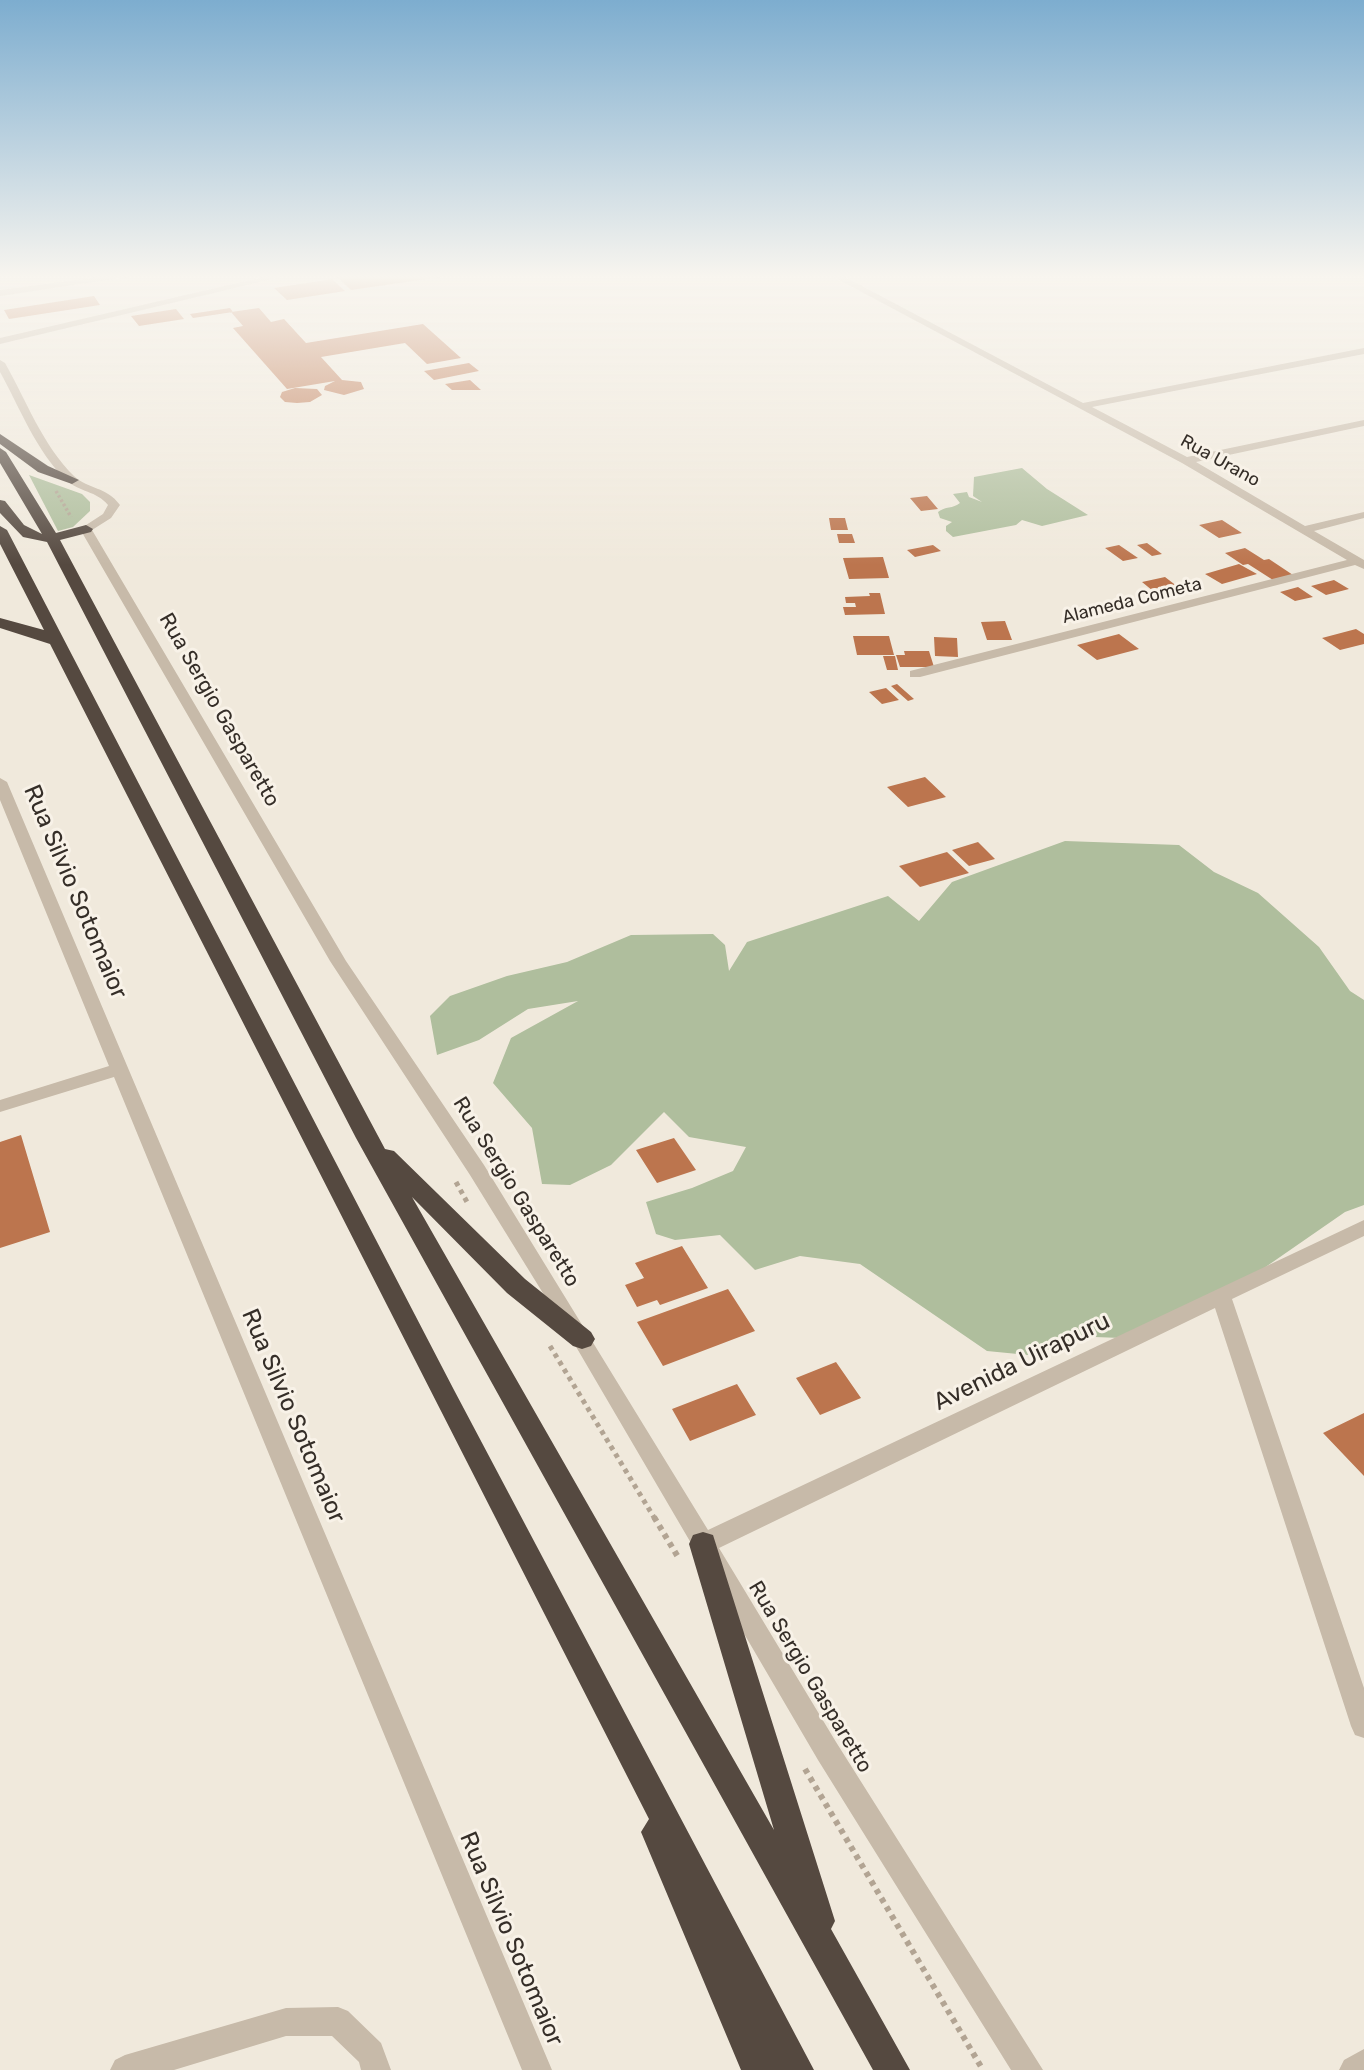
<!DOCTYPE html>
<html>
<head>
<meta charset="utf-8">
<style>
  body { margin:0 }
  canvas { display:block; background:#f0e9dc }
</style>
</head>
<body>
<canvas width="1364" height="2070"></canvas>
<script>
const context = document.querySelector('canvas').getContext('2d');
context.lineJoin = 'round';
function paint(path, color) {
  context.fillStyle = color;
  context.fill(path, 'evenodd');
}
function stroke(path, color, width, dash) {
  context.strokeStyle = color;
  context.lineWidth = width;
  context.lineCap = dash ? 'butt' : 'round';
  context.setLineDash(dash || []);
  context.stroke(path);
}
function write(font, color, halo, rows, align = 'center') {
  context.font = font + ' Rubik,sans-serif';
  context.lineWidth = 6;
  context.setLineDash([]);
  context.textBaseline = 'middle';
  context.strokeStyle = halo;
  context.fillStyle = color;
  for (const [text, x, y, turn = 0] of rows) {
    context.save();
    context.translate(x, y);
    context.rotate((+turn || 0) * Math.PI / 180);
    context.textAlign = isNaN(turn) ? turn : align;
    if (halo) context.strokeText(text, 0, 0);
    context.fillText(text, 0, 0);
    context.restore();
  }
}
paint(new Path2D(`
  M1022,468L1047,489L1088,515L1042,526L1022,520L1016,525L953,537L946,531V526L952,522L940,518L938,512C945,506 953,509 960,503L953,494L967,492L969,497L982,502L973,496L974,477Z
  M29,475L82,494L90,502V511L73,527L58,531Z
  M1065,841L1179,845L1214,872L1258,893L1319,947L1350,991L1364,1000V1205L1345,1212L1254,1275L1121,1338L1095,1337L1028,1355L987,1351L860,1264L800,1256L755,1270L720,1235L675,1240L656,1234L646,1202L692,1188L733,1171L746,1147L689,1137L664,1112L611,1165L570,1185L542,1184L532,1128L493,1083L511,1038L578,1001L528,1009L479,1040L437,1055L430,1016L450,996L507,976L567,962L631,935L713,934L725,945L729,971L747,942L888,896L919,921L952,882Z`), '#afbe9d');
paint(new Path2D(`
  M335,275H441V277L351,290Z
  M332,279L345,291L287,300L274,288Z
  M94,296L100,305L9,319L4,310Z
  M230,308L233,312L193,318L190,314Z
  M259,308L271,322L284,319L306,343L423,324L461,358L427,364L405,343L321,357L342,380L361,382L364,389L344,395L324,390L325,386L335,381L287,389L233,328L243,326L231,312Z
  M176,309L184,319L139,326L131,316Z
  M469,363L479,371L434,380L424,371Z
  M470,380L481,390H452L445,384Z
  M295,388L317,389L322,395L310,402L297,403L285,402L280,397L282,392Z
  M927,496L938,509L921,511L910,498Z
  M829,518H845L848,530H831Z
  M1222,520L1242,533L1219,538L1199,525Z
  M837,534H852L855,543H839Z
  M1147,543L1162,554L1152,556L1137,545Z
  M933,545L941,551L915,557L907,550Z
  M1119,545L1138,558L1123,561L1105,548Z
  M1245,548L1264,560L1269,559L1293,575L1273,580L1248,564L1243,565L1225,553Z
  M883,557L889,578L849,579L843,558Z
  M1239,564L1257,574L1222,584L1205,574Z
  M1165,577L1182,590L1158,595L1142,582Z
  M1334,580L1349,589L1326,595L1311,586Z
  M1298,587L1313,597L1295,601L1280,592Z
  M869,593H880L885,614L845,615L843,607H856L855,603H846L845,597L870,596Z
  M1005,621L1012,640H987L981,622Z
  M1356,629L1364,634V644L1340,650L1322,638Z
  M1119,634L1139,649L1097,660L1077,645Z
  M853,636H889L894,655H857Z
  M934,637L957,638L958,657L935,656Z
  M904,651H929L934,667H900L896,655H905Z
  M883,656H895L898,670H887Z
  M897,684L914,699L908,701L891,686Z
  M886,688L899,700L882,704L869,692Z
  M925,777L946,797L908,807L887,787Z
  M978,842L995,859L969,866L952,850Z
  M947,852L969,873L920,887L899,866Z
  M21,1135L50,1232L0,1248V1142Z
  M674,1138L696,1170L657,1183L636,1150Z
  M682,1246L708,1288L660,1305L657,1300L637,1307L625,1285L644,1278L635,1263Z
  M728,1289L755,1331L663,1366L637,1322Z
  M836,1362L861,1398L820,1415L796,1378Z
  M737,1384L756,1415L690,1441L672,1409Z
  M1364,1413V1476L1323,1433Z`), '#bc754e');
stroke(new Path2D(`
  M56,491L71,517`), '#b2a493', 3.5, [2.5, 2.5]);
stroke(new Path2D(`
  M456,1182L467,1202
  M550,1346L655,1519`), '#b2a493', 5, [4.5, 4.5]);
stroke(new Path2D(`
  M654,1517L678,1557
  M805,1769L983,2070`), '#b2a493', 6, [5, 5]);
paint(new Path2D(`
  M115,275H141L0,296V290Z
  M272,275H289L0,344V338Z
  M830,275H841L1083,403L1364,348V354L1092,407L1187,457L1364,420V426L1196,462L1305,526L1364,512V518L1314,531L1364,560V569L1355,565L920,677H910V671L1347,560L1182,463Z
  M0,360L5,363C26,400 43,446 74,476C89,490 106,486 120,505L111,518L92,530L346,961L484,1165L708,1530L1364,1220V1236L1232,1299L1364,1688V1738L1355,1735L1351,1726L1215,1308L719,1548L836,1742L1043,2070H1011L818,1760L575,1345L470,1175L330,961L80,529L103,514L108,505C97,491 79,492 66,480C36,451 20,408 0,372Z
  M0,778L7,782L552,2070H522L114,1077L0,1112V1100L109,1066L0,800Z
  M338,2007L348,2011L381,2043L391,2070H361L359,2062L332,2036H286L174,2070H110L115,2060L125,2055L286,2008Z
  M1364,2049V2070H1339L1344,2060Z`), '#c7baa9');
paint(new Path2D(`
  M0,434L48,466L79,480L72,484L38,472L0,444Z
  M0,448L6,452L56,533L86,525L93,529L91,532L60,540L385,1149L394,1151L525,1279L591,1332L595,1339L591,1346L582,1349L573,1346L507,1293L412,1197L774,1830L689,1544L693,1535L703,1532L713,1535L835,1921L831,1929L910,2070H873L356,1138L47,542L23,537L0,513V500L5,501L24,525L42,534L0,463Z
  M0,526L7,530L454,1390L814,2070H777L775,2066L777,2070H741L641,1832L649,1819L50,644L0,628V618L44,630L0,544Z`), '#554940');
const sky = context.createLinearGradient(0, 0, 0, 565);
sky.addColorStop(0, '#7dadcf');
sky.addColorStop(0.49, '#f8f5ef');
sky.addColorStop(1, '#f8f5ef00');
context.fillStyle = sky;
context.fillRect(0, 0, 1364, 565);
write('18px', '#352e28', '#f8f2e8', [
  ["Rua Urano",1220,461,29],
  ["Alameda Cometa",1132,601,-14]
]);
write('21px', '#352e28', '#f8f2e8', [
  ["Rua Sergio Gasparetto",219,710,60],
  ["Rua Sergio Gasparetto",516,1192,58],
  ["Rua Sergio Gasparetto",810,1677,59]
]);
write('24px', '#352e28', '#f8f2e8', [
  ["Rua Silvio Sotomaior",75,892,67],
  ["Avenida Uirapuru",1022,1362,-26],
  ["Rua Silvio Sotomaior",293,1416,67],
  ["Rua Silvio Sotomaior",511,1939,67]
]);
</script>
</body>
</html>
